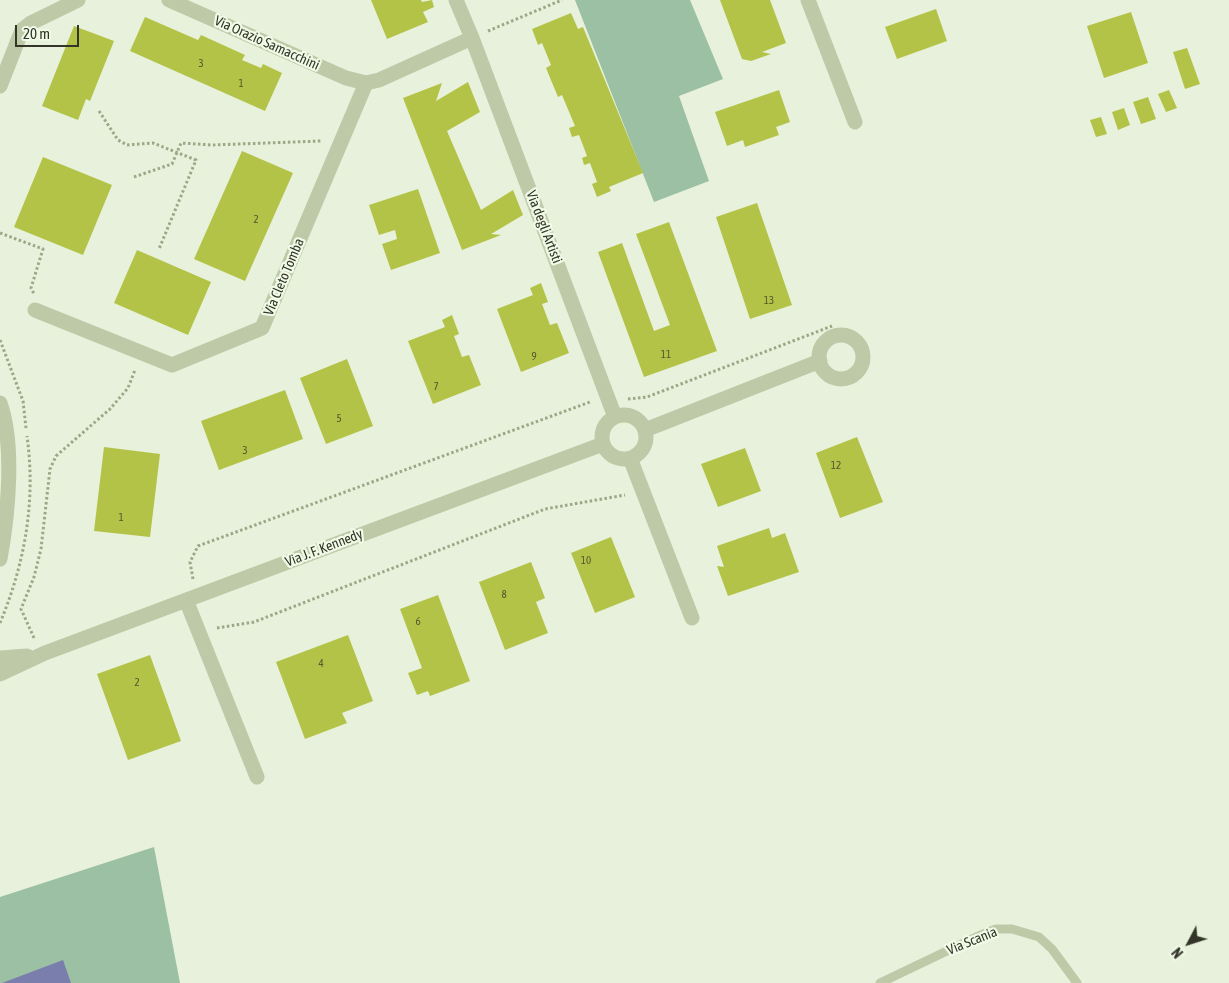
<!DOCTYPE html>
<html>
<head>
<meta charset="utf-8">
<style>
  body { margin:0 }
  #map { position:relative; width:1229px; height:983px; overflow:hidden; background:#e8f1db; font-family:"Asap Condensed",sans-serif }
  canvas { display:block }
  .north { position:absolute; left:1164px; top:918px; width:50px; height:50px; -webkit-text-stroke:4px #f1f9e7; paint-order:stroke; rotate:230deg; font-size:14px; font-weight:700; line-height:20px; text-align:center; color:#323527 }
  .north::after { content:''; display:block; margin:auto; width:18px; height:22px; background:#323527; clip-path:polygon(50% 0,100% 100%,50% 72%,0 100%) }
  .scale { position:absolute; left:15px; top:25px; width:64px; height:22px; box-sizing:border-box; border:2px solid #323527; border-top:0; padding-left:6px; font-size:15px; line-height:18px; white-space:nowrap; color:#323527; -webkit-text-stroke:4px #f1f9e7; paint-order:stroke }
</style>
</head>
<body>
<div id="map">
<canvas width="1229" height="983"></canvas>
<div class="north">N</div>
<div class="scale">20 m</div>
</div>
<script>
const context = document.querySelector('canvas').getContext('2d');
context.lineJoin = 'round';
function paint(path, color) {
  context.fillStyle = color;
  context.fill(path, 'evenodd');
}
function stroke(path, color, width, dash) {
  context.strokeStyle = color;
  context.lineWidth = width;
  context.lineCap = dash ? 'butt' : 'round';
  context.setLineDash(dash || []);
  context.stroke(path);
}
function write(font, color, halo, rows, align = 'center') {
  context.font = font + ' "Asap Condensed",sans-serif';
  context.lineWidth = 4.5;
  context.setLineDash([]);
  context.textBaseline = 'middle';
  context.strokeStyle = halo;
  context.fillStyle = color;
  for (const [text, x, y, turn = 0] of rows) {
    context.save();
    context.translate(x, y);
    context.rotate((+turn || 0) * Math.PI / 180);
    context.textAlign = isNaN(turn) ? turn : align;
    if (halo) context.strokeText(text, 0, 0);
    context.fillText(text, 0, 0);
    context.restore();
  }
}
paint(new Path2D(`
  M575,0H690L723,79L679,96L709,181L654,202Z
  M154,847L180,983H0V897Z`), '#9bc0a3');
paint(new Path2D(`
  M63,960L71,983H2Z`), '#7a7ead');
paint(new Path2D(`
  M371,0H421L422,2L432,0L434,7L423,12L428,22L387,39Z
  M720,0H770L786,43L762,52L771,54L751,61L742,59Z
  M936,9L947,41L897,59L885,27Z
  M1131,12L1148,63L1104,78L1087,26Z
  M571,13L578,29L583,27L643,173L609,187L611,191L597,197L592,184L597,182L590,163L584,165L582,158L587,156L579,135L572,137L569,128L575,126L562,95L558,97L546,68L551,65L542,43L538,45L532,29Z
  M145,17L198,40L201,35L245,55L242,60L261,68L263,64L282,73L265,111L130,51Z
  M74,26L114,41L90,101L86,99L78,120L42,106Z
  M1187,48L1200,84L1185,89L1173,52Z
  M468,82L480,112L447,131L481,210L513,190L523,215L491,234L501,235L462,250L403,98L442,83L436,101Z
  M779,90L790,122L776,127L779,135L745,147L743,140L727,146L715,112Z
  M1169,90L1177,108L1166,112L1158,94Z
  M1148,97L1156,119L1141,124L1133,102Z
  M1124,108L1130,125L1118,130L1112,112Z
  M1101,117L1107,134L1096,137L1090,120Z
  M242,151L293,173L245,281L194,259Z
  M43,157L112,185L83,255L14,227Z
  M418,189L440,253L391,270L382,244L397,239L395,230L379,235L369,205Z
  M757,203L792,305L750,319L716,217Z
  M669,222L717,351L644,377L598,252L622,243L654,331L670,325L636,234Z
  M137,250L211,282L188,335L114,303Z
  M541,283L548,302L542,304L550,325L557,323L569,353L521,372L497,309L533,295L530,288Z
  M452,315L459,334L454,336L462,357L469,355L481,385L433,404L408,341L445,327L442,320Z
  M347,359L373,426L326,444L300,378Z
  M285,390L303,439L219,470L201,421Z
  M857,437L883,502L840,518L816,453Z
  M104,447L160,454L150,537L94,531Z
  M745,448L761,491L718,507L701,464Z
  M769,528L772,538L785,533L799,572L728,596L717,566L724,567L717,546Z
  M611,537L635,597L595,613L571,553Z
  M531,562L545,598L536,602L548,633L505,650L479,582Z
  M438,595L470,681L430,696L428,691L417,695L408,673L422,668L400,609Z
  M348,635L373,701L342,713L347,723L305,739L276,662Z
  M150,655L181,741L128,760L97,674Z`), '#b3c347');
stroke(new Path2D(`
  M488,31L562,0
  M99,111L118,140L127,145L153,143L196,160L159,249
  M134,177L172,164L181,143L212,145L321,141
  M0,233L43,249L31,288L34,294
  M0,340L23,401L26,428
  M628,399L647,397L832,326
  M193,579L190,562L198,546L590,402
  M0,623C25,563 36,501 27,436
  M217,628L254,622L545,509L625,495
  M34,638L21,609L34,577L41,549L50,469L56,456L110,409L128,388L135,370`), '#9da786', 3, [2.5, 2.5]);
stroke(new Path2D(`
  M880,983L976,937L996,929H1012L1039,937L1052,949L1077,983`), '#bdc9a7', 9);
stroke(new Path2D(`
  M169,0L346,78L366,83L379,80L472,38L456,0
  M808,0L855,122
  M472,38L615,417
  M0,86L22,30L31,23L78,0
  M35,310L172,365L262,328L366,83
  M819 357a22 22 0 1 1 44 0a22 22 0 1 1-44 0Z
  M0,403C15,445 8,515 0,559
  M602 437a22 22 0 1 1 44 0a22 22 0 1 1-44 0Z
  M645,430L820,361
  M630,458L692,618
  M186,600L257,777
  M0,658L27,656
  M0,674L45,653L603,444`), '#bdc9a7', 15);
write('11px', '#52582f', null, [
  ["3",201,64],
  ["1",241,84],
  ["2",256,220],
  ["13",769,301],
  ["11",666,355],
  ["9",534,357],
  ["7",436,387],
  ["5",339,419],
  ["3",245,451],
  ["12",836,466],
  ["1",121,518],
  ["10",586,561],
  ["8",504,595],
  ["6",418,622],
  ["4",321,664],
  ["2",137,683]
]);
write('14px', '#323527', '#f1f9e7', [
  ["Via Orazio Samacchini",267,43,24],
  ["Via degli Artisti",544,227,69],
  ["Via Cleto Tomba",284,277,-67],
  ["Via J. F. Kennedy",324,548,-21],
  ["Via Scania",972,941,-22]
]);
</script>
</body>
</html>
